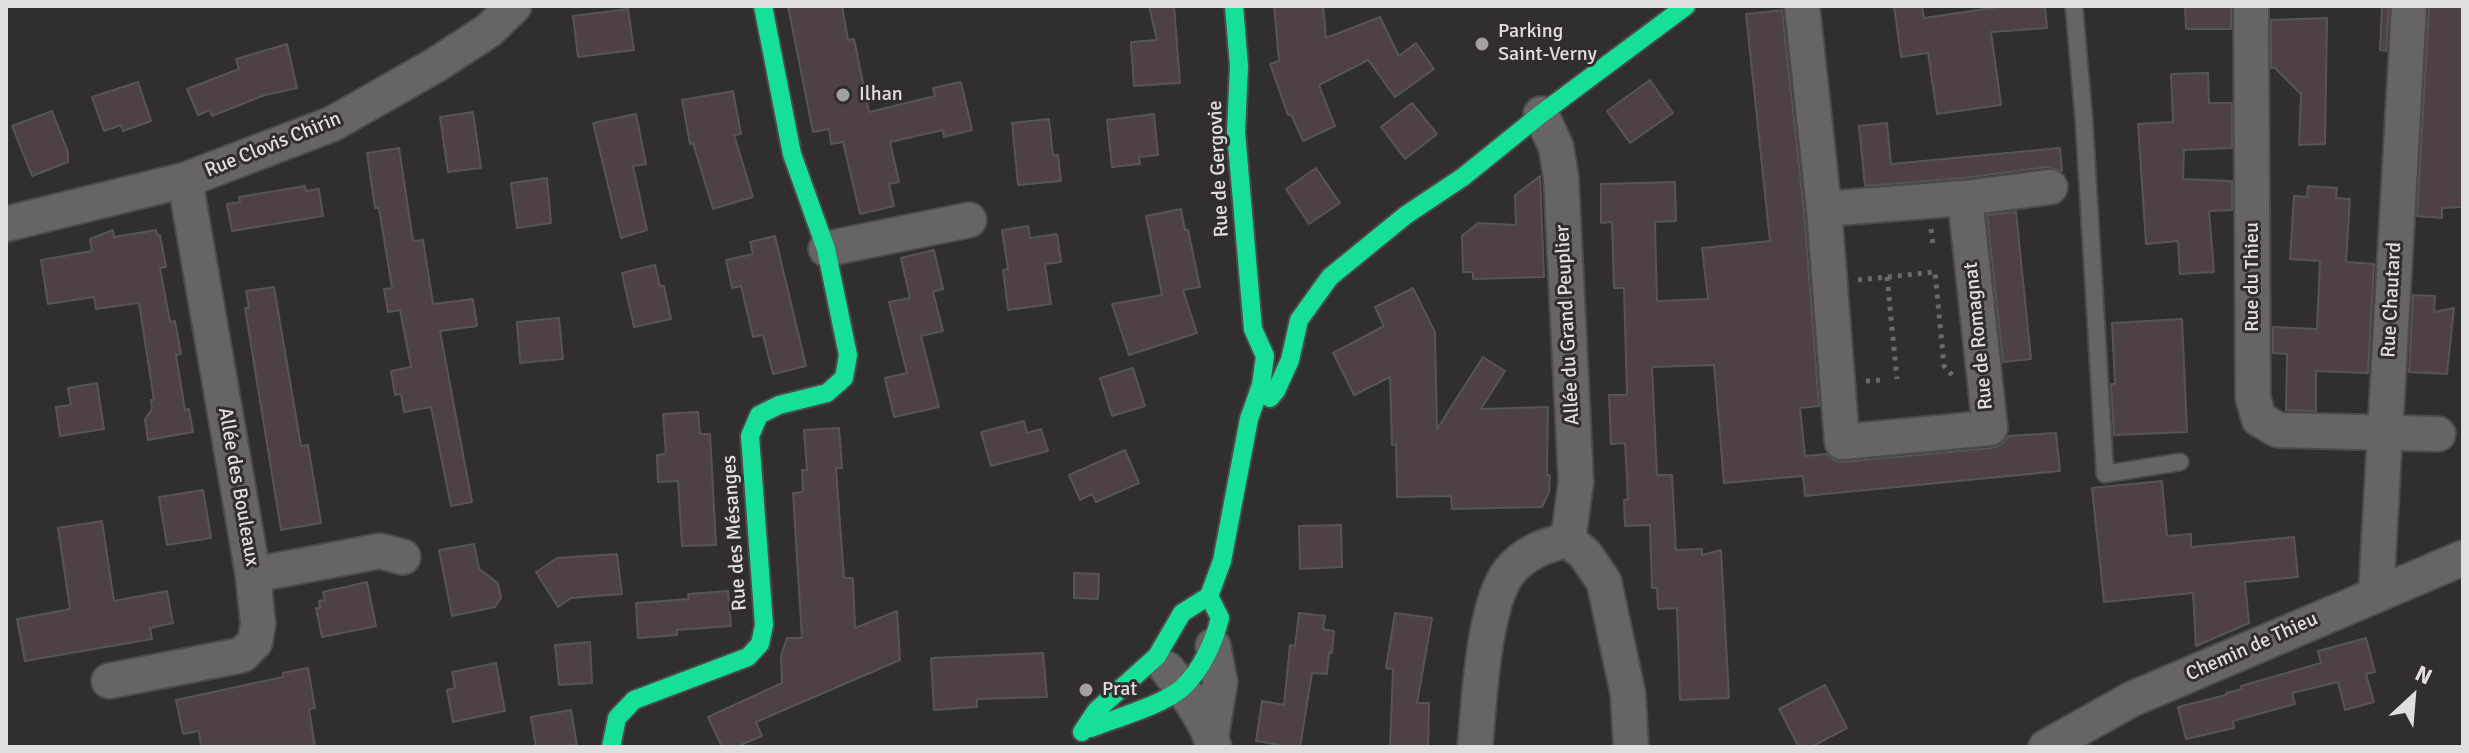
<!DOCTYPE html>
<html>
<head>
<meta charset="utf-8">
<style>
  body { margin:0 }
  #map { position:relative; width:2469px; height:753px; overflow:hidden; background:#302e2f; font-family:Signika,sans-serif }
  canvas { display:block }
  .frame { position:absolute; inset:0; border:8px solid #e1dedf; pointer-events:none }
  .north { position:absolute; left:2373px; top:657px; width:80px; height:80px; -webkit-text-stroke:6px #312d2e; paint-order:stroke; rotate:26deg; font-size:22px; font-weight:700; line-height:32px; text-align:center; color:#e1dedf }
  .north::after { content:''; display:block; margin:auto; width:28px; height:36px; background:#e1dedf; clip-path:polygon(50% 0,100% 100%,50% 72%,0 100%) }
</style>
</head>
<body>
<div id="map">
<canvas width="2469" height="753"></canvas>
<div class="frame"></div>
<div class="north">N</div>
</div>
<script>
const context = document.querySelector('canvas').getContext('2d');
context.lineJoin = 'round';
function paint(path, color) {
  context.fillStyle = color;
  context.fill(path, 'evenodd');
}
function stroke(path, color, width, dash) {
  context.strokeStyle = color;
  context.lineWidth = width;
  context.lineCap = dash ? 'butt' : 'round';
  context.setLineDash(dash || []);
  context.stroke(path);
}
function write(font, color, halo, rows, align = 'center') {
  context.font = font + ' Signika,sans-serif';
  context.lineWidth = 6;
  context.setLineDash([]);
  context.textBaseline = 'middle';
  context.strokeStyle = halo;
  context.fillStyle = color;
  for (const [text, x, y, turn = 0] of rows) {
    context.save();
    context.translate(x, y);
    context.rotate((+turn || 0) * Math.PI / 180);
    context.textAlign = isNaN(turn) ? turn : align;
    if (halo) context.strokeText(text, 0, 0);
    context.fillText(text, 0, 0);
    context.restore();
  }
}
const building = new Path2D(`
  M788,6H842L848,40L854,39L869,112L935,96L933,88L961,82L972,130L944,137L943,130L890,142L899,182L889,184L894,206L860,214L843,142L831,144L829,129L813,132Z
  M1149,6H1174L1180,83L1134,86L1131,42L1157,40Z
  M1274,6H1323L1326,38L1380,17L1399,56L1416,43L1434,69L1395,97L1368,60L1319,85L1335,126L1303,141L1291,114L1288,115L1270,64L1279,61Z
  M1894,6H1922L1924,18L2005,6H2045L2047,28L1991,32L2001,105L1937,114L1928,53L1901,57Z
  M2185,6H2231V29H2186Z
  M2382,6H2389L2386,51L2380,50Z
  M2429,6H2463V207L2442,208V218L2417,216Z
  M628,9L634,50L578,57L573,16Z
  M1782,10L1804,211L1819,406L1800,408L1805,456L1826,454L1834,460L1844,462L1992,448L2002,444L2008,436L2056,433L2060,471L1805,496L1803,476L1724,483L1714,365L1652,367L1657,475H1672L1676,550L1702,549V555L1721,550L1729,698L1680,700L1677,608L1658,609L1657,588H1652L1650,525L1625,526L1624,500L1628,499L1625,443L1611,444L1609,395H1627L1624,288H1614L1612,222L1601,223V184L1675,182L1676,221L1655,222L1657,301L1708,299L1702,248L1770,241L1746,14Z
  M2327,18L2325,144L2299,145L2301,94L2275,68H2271V20Z
  M287,44L297,88L265,95L212,116L210,110L198,115L187,89L239,69L236,59Z
  M2208,73L2209,103H2232V148L2184,150L2183,179L2232,181V210L2209,211L2214,272L2180,274L2178,241L2146,244L2138,124L2173,122L2171,74Z
  M1650,80L1673,113L1630,143L1607,111Z
  M138,82L151,121L123,131L121,125L104,131L92,97Z
  M733,91L741,134L734,135L753,197L713,209L693,143L690,144L682,100Z
  M1412,103L1437,134L1405,159L1381,127Z
  M52,111L68,152V162L32,176L12,126Z
  M473,112L481,168L448,172L440,117Z
  M636,114L646,164L633,166L647,230L621,238L593,123Z
  M1154,114L1158,155L1139,157L1140,164L1112,167L1107,120Z
  M1049,119L1053,155H1058L1061,181L1018,185L1012,123Z
  M1887,123L1891,164L2060,148L2062,171L2047,167L1963,178L1865,186L1859,126Z
  M399,148L413,241L423,240L433,304L473,299L477,326L440,331L472,502L451,506L431,407L404,412L401,394L395,395L391,371L411,367L400,310L388,312L384,289L392,288L379,208H375L367,153Z
  M1316,168L1340,203L1309,224L1286,189Z
  M1540,176L1544,277L1473,279V272H1463L1462,236L1478,223L1516,225L1515,195Z
  M547,178L551,223L517,228L511,183Z
  M305,186L306,191L319,189L323,216L232,231L227,204L240,202L239,197Z
  M2308,186L2337,188L2336,198L2350,199L2346,262L2374,264L2368,373L2316,371V411L2286,410L2287,354L2273,353V327L2317,329L2320,261L2290,259L2294,196L2307,197Z
  M1181,209L1185,230H1188L1200,287L1183,290L1197,333L1129,355L1112,304L1162,295L1146,216Z
  M2016,212L2031,359L2003,362L1987,215Z
  M1028,226L1030,238L1057,234L1061,262L1045,264L1051,304L1008,310L1003,270L1008,269L1002,230Z
  M113,230L114,237L156,230L157,235H160L166,267L160,268L170,322L175,321L181,354L176,355L185,410L189,409L193,432L148,440L145,419L152,409L151,400H154L139,303L96,309L94,297L48,304L41,260L92,251L90,239Z
  M775,236L806,366L773,374L763,335L753,337L741,286L732,288L726,260L753,254L750,242Z
  M934,250L943,289L933,292L943,331L921,336L939,407L894,417L885,378L907,373L889,302L910,298L901,258Z
  M655,265L660,286H664L671,319L634,327L622,273Z
  M274,287L301,446L308,445L321,523L281,530L245,308H249L246,291Z
  M1413,288L1435,332L1437,429L1483,357L1505,371L1481,409L1548,407L1547,475H1550L1549,492L1542,507L1452,509L1451,496L1397,497L1396,444L1392,445L1390,377L1354,395L1333,353L1384,326L1375,307Z
  M2413,295L2435,296L2434,312L2454,308L2447,374L2409,372Z
  M559,318L563,359L520,363L517,322Z
  M2182,319L2187,432L2114,435L2111,384H2115L2112,323Z
  M1133,368L1145,406L1112,416L1100,378Z
  M97,383L104,429L60,436L56,407L71,405L68,388Z
  M698,412L700,434H710L716,545L682,546L678,481L658,482L657,455L666,454L663,414Z
  M1024,421L1027,433L1041,429L1048,451L991,466L981,432Z
  M839,428L842,468H836L844,578H853L855,628L897,611L900,660L756,722L762,736L736,747H722L708,717L782,683L781,656L787,638H802L793,493L803,492L802,470H807L804,430Z
  M1125,450L1139,483L1096,502L1092,494L1080,500L1069,475Z
  M2162,481L2167,536L2191,534V547L2294,537L2298,577L2245,582L2249,623L2196,646L2193,593L2104,602L2092,488Z
  M203,490L211,538L167,545L159,497Z
  M102,521L114,601L167,591L173,623L150,628L152,639L25,661L17,619L70,609L58,528Z
  M1341,525L1342,567L1300,569L1299,526Z
  M474,544L479,569L498,583L501,598L495,607L452,616L439,550Z
  M617,554L622,594L571,598L558,607L536,572L557,558Z
  M1074,573L1099,574L1098,599L1074,598Z
  M367,582L376,626L322,637L316,608H320L319,601L325,600L323,592Z
  M728,591L731,626L677,630V635L638,638L636,603L689,599L688,594Z
  M1299,613L1325,616L1323,629L1334,631L1332,653L1329,652L1327,674L1312,673L1300,747H1279L1280,745L1256,741L1262,701L1284,705L1290,645L1295,646Z
  M1395,613L1432,618L1417,703H1429L1428,747H1390L1393,669L1386,668Z
  M2366,638L2375,672L2366,674L2374,702L2345,710L2338,682L2292,693L2295,704L2233,721L2234,728L2186,739L2178,707L2226,695V693L2242,689L2241,686L2321,663L2318,651Z
  M590,642L592,683L559,685L555,645Z
  M1043,653L1047,697L977,699V707L934,710L931,658Z
  M496,663L505,711L453,722L447,690L455,688L452,672Z
  M308,668L315,708L309,709L315,747H201L199,731L183,734L176,700L283,677V673Z
  M1825,685L1847,728L1811,747H1799L1779,709Z
  M571,710L577,745L536,747L531,717Z`);
paint(building, '#4e4146');
stroke(building, '#565556', 2);
const lane = new Path2D(`
  M2074,6L2084,121L2105,474L2180,462`);
const street = new Path2D(`
  M1802,6L1824,209L1842,442L1990,428L1965,198
  M2251,6L2253,398L2259,419L2278,430L2438,434
  M1541,114L1556,147L1561,177L1576,482L1568,540
  M1824,209L1965,198L2050,187
  M6,224L185,180L332,124L434,66L488,31L514,6
  M826,249L969,220
  M1568,540L1585,554L1604,582L1628,694L1631,747
  M253,575L380,551L403,557
  M2376,594L2409,6
  M1167,669C1185,691 1206,719 1214,747
  M109,681L242,655L255,642L258,624L253,575L185,180
  M1211,737L1220,682L1213,646
  M1475,747C1479,703 1483,606 1509,572C1524,553 1545,545 1568,540
  M2046,747L2132,699L2463,558`);
const fast = new Path2D(`
  M1270,398L1276,391L1290,360L1299,320L1330,277L1406,215L1463,177L1541,114L1686,6
  M1091,728C1116,718 1163,705 1182,688C1201,671 1214,642 1220,618L1209,596
  M1082,732L1096,711L1157,656L1182,613L1209,596L1222,561L1249,419L1261,385L1265,356L1253,329L1236,132L1239,66L1234,6
  M611,747L617,718L634,700L748,657L760,644L764,625L750,436L759,415L779,405L827,393L844,378L848,355L826,249L792,154L763,6`);
stroke(lane, '#4c4b4b', 20);
stroke(street, '#4c4b4b', 38);
stroke(fast, '#4c4b4b', 22);
stroke(new Path2D(`
  M1931,229L1933,244
  M1887,277L1897,379
  M1858,280L1935,272L1944,366L1953,376
  M1866,381L1882,380`), '#6b696a', 5, [4, 6]);
stroke(lane, '#666465', 16);
stroke(street, '#666465', 34);
stroke(fast, '#16e098', 18);
for (const [x, y, r, color] of [
  [1482,44,8,"#a3a0a1"],
  [843,95,8,"#a3a0a1"],
  [1086,690,8,"#a3a0a1"]
]) {
  const dot = new Path2D();
  dot.arc(x, y, r, 0, 2 * Math.PI);
  context.fillStyle = color;
  context.fill(dot);
  stroke(dot, '#312d2e', 3);
}
write('20px', '#e1dedf', '#312d2e', [
  ["Parking",1498,32],
  ["Saint-Verny",1498,55],
  ["Ilhan",859,95],
  ["Prat",1102,690]
], 'left');
write('20px', '#e1dedf', '#312d2e', [
  ["Rue Clovis Chirin",273,145,-22],
  ["Rue de Gergovie",1219,169,-93],
  ["Rue du Thieu",2253,277,-90],
  ["Rue Chautard",2392,300,-87],
  ["Allée du Grand Peuplier",1568,325,-93],
  ["Rue de Romagnat",1979,336,-96],
  ["Allée des Bouleaux",238,487,80],
  ["Rue des Mésanges",735,533,-94],
  ["Chemin de Thieu",2252,647,-24]
]);
</script>
</body>
</html>
